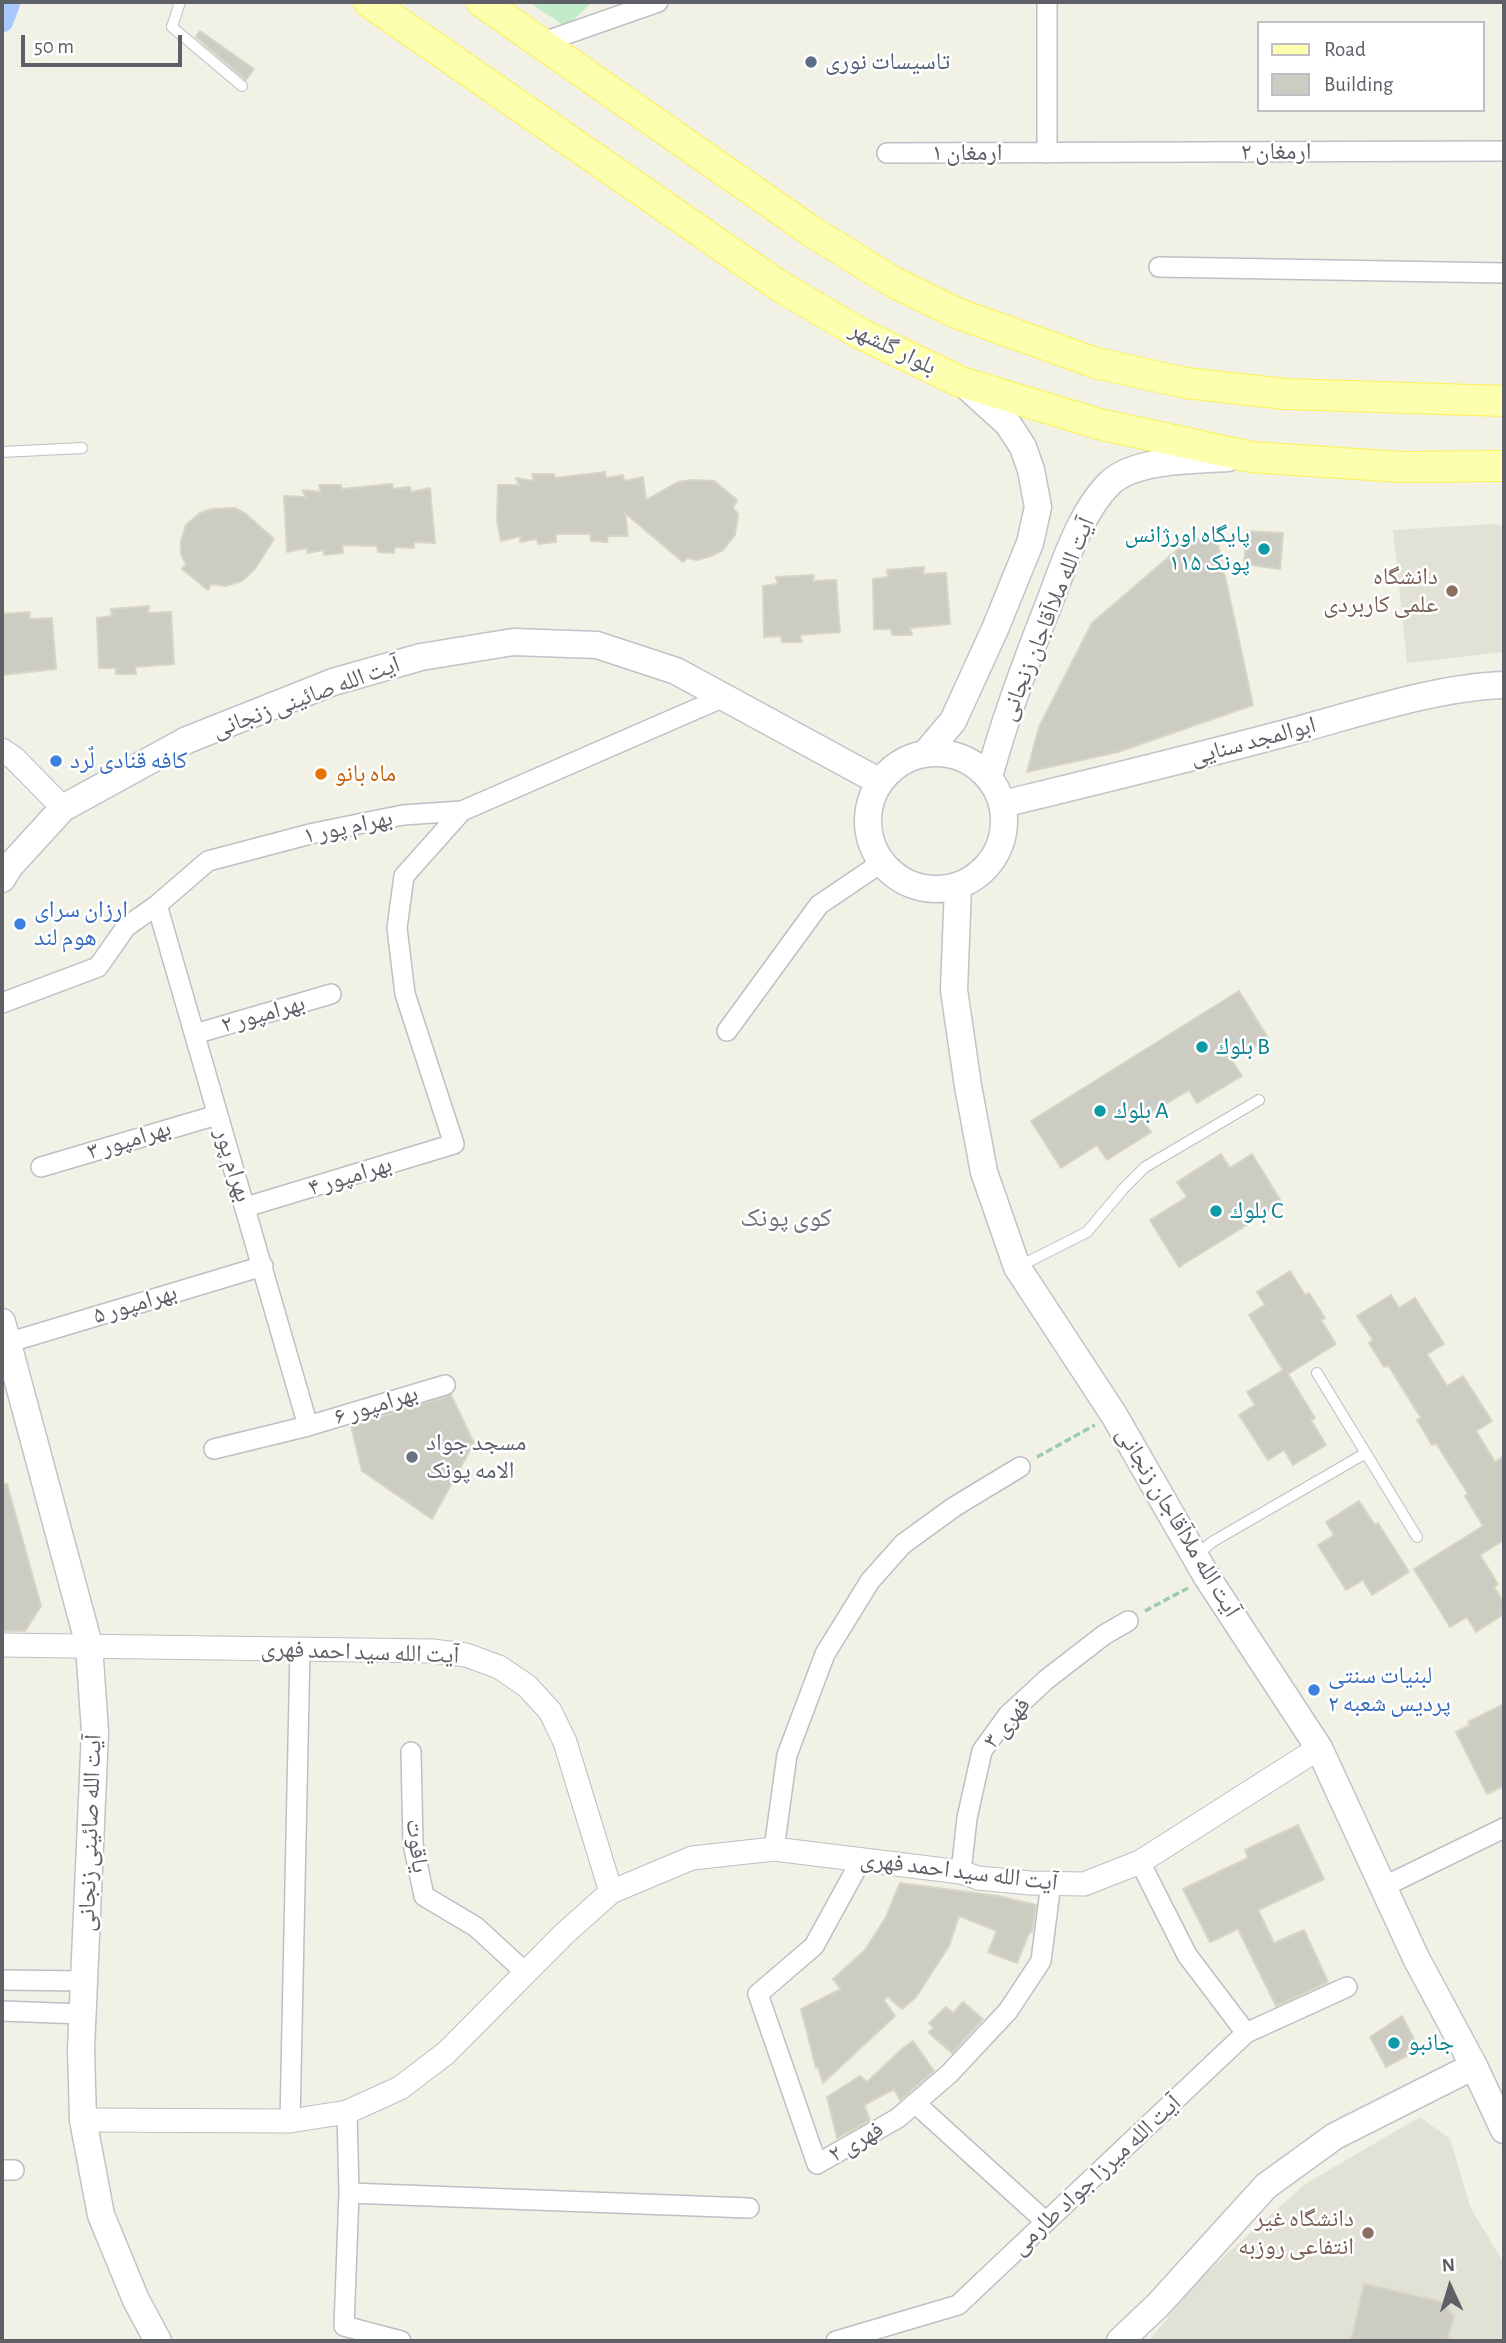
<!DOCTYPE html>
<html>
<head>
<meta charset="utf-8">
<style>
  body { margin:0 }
  #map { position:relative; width:1506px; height:2343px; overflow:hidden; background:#f1f1e6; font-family:"Alegreya Sans",sans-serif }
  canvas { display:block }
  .frame { position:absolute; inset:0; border:4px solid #5e6068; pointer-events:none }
  .legend { position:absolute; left:1257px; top:21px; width:228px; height:91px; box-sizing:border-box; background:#fff; border:2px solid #bfbfc3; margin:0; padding:9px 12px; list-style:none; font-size:21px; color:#5e6068 }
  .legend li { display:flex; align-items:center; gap:14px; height:35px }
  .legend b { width:35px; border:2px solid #bfbfc3 }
  .north { position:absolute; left:1415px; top:2252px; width:70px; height:70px; -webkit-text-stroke:5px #fff; paint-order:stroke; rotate:356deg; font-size:19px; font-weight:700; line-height:28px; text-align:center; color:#5e6068 }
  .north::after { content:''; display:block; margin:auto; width:24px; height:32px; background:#5e6068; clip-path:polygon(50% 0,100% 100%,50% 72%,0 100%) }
  .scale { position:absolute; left:21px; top:35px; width:161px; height:32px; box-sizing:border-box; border:4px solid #5e6068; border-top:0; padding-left:9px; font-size:21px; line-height:24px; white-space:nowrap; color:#5e6068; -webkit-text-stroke:5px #fff; paint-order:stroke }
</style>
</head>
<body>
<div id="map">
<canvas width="1506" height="2343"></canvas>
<div class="frame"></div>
<ul class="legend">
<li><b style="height:9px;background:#fcffae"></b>Road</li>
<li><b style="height:19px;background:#ccccc3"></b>Building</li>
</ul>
<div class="north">N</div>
<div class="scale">50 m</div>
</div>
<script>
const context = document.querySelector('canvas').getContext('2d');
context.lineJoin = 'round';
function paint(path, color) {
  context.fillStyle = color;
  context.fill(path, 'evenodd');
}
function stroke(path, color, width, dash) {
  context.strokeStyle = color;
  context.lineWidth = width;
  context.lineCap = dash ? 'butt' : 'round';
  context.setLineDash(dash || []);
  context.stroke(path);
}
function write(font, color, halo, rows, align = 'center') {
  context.font = font + ' "Alegreya Sans","Noto Naskh Arabic",sans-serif';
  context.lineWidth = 5;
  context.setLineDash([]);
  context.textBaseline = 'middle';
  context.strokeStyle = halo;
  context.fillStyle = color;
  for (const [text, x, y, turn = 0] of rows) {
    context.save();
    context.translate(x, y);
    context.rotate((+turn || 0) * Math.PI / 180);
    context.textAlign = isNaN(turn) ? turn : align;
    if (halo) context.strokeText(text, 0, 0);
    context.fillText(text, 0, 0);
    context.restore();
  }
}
paint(new Path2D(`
  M1495,524L1504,527V652L1407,663L1393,530Z
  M1420,2117L1450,2139L1471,2209L1504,2263V2341H1149L1198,2280L1305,2184Z`), '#e2e1d5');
paint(new Path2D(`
  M529,2H592L566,27Z`), '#c1ebc9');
stroke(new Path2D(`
  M2,21L9,2`), '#a9c8ff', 23);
const building = new Path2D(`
  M200,31L254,69L246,80L196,37Z
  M605,472L606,478L623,475L624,481L643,477L646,500L678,482L692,480L714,481L737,500L733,508L738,514L735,535L723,550L711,556L697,560L687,558L683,562L625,513L628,536H608L607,542L591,541L590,534H556V542L538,544L537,539L520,542L521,536L501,541L497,521L498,485H519L516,478L534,481L532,474H554L555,478Z
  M392,484L393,489L410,487L411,492L430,488L435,543L414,542V548L395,547L394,553L378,552L377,546L342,545L343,553L324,555V550L307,553V548L287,552L284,496L306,497L302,490L321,492L319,485H341L342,489Z
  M235,508L246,514L274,539L255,569L242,581L225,586L211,584L208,590L182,569L186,564L181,554V541L186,525L200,513L212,509Z
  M1247,531L1283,533L1280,569L1244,564Z
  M1216,535L1253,705L1118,752L1027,772L1039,727L1092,623L1185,543Z
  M924,567L923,574L946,573L950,624L910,628L912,635H892L891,629H874L873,579L888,577L887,570Z
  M814,575L813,581L836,580L840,632L800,635L802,642H782L781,636L764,637L763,586L778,584L776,577Z
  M149,606L148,613L171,612L174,664L135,667L136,674H116V668H99L97,618L112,616L111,609Z
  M30,612L29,619L52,618L56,669L2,675V614Z
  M1239,991L1268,1038L1232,1061L1242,1076L1197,1103L1189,1090L1142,1118L1151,1132L1107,1160L1097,1145L1061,1168L1031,1121Z
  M1221,1154L1230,1168L1252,1154L1282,1203L1179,1267L1150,1220L1187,1197L1177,1182Z
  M1290,1271L1305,1295L1309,1293L1325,1318L1321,1320L1336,1344L1288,1374L1315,1418L1311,1420L1326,1445L1293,1465L1284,1450L1268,1460L1239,1415L1255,1405L1247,1392L1283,1370L1249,1315L1265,1305L1257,1292Z
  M1391,1295L1399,1308L1415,1298L1444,1344L1427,1354L1447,1386L1463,1376L1492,1421L1476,1431L1495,1462L1504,1456V1540L1480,1555L1498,1584L1494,1587L1504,1603V1614L1476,1632L1467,1617L1450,1627L1414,1569L1483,1526L1465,1496L1468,1494L1436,1443L1432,1445L1417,1420L1421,1418L1388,1365L1384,1367L1369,1343L1373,1340L1357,1316Z
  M451,1395L474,1443L432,1519L362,1471L351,1426Z
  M7,1484L41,1606L25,1631H2V1485Z
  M1359,1501L1375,1525L1378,1523L1409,1572L1372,1595L1363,1580L1346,1590L1318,1545L1334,1535L1326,1522Z
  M1504,1704V1786L1487,1794L1456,1732L1470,1725L1468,1722Z
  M1298,1825L1324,1879L1258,1910L1274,1943L1304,1930L1328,1982L1276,2006L1238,1929L1210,1942L1183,1889L1248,1858L1245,1850Z
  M900,1883L998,1896L1036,1905L1032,1932L1030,1931L1017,1963L988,1952L997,1931L959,1916L949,1946L916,1997L902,2009L888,1997L884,2000L895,2016L823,2083L818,2067L816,2068L801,2009L841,1989L833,1979L865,1950L886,1917Z
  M963,2002L983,2019L952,2053L928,2032L934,2028L929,2023L946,2007L953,2013Z
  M1402,2016L1419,2049L1386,2067L1370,2037Z
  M913,2041L934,2071L900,2100L894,2089L864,2105L870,2120L837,2138L827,2097L860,2076L867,2082L903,2048Z
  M1364,2284L1442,2302L1454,2316L1447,2341H1351Z`);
paint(building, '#ccccc3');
stroke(building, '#d7d5c4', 2);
const service = new Path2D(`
  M180,2L172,27L242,86
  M2,452L82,448
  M1018,1267L1087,1232L1124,1188L1145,1167L1259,1100
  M1317,1373L1417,1537
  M1196,1556L1212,1542L1366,1453`);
const minor = new Path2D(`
  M1047,2V153
  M541,43L658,2
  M887,153L1504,151
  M1159,267L1504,273
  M157,905L308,1426
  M2,1003L98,967L126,927L157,905L208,861L314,833L403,815L462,811L724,697
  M727,1031L819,905L881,863
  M195,1034L331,994
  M41,1167L217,1115
  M246,1207L454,1144L405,994L397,928L404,876L462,811
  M7,1343L263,1266
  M214,1449L308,1426L445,1385
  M411,1752L413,1844L424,1896L476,1927L526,1973
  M774,1849L787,1755L825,1654L870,1581L903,1544L954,1507L1020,1467
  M1140,1862L1187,1955L1246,2033
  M961,1872L967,1818L982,1751L1008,1715L1047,1679L1104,1635L1128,1621
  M854,1873L814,1946L758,1994L817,2164L898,2118L949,2074L1008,2011L1041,1961L1051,1883
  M1383,1887L1504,1828
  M2,1980L84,1981
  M2,2011L82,2014
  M915,2103L1046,2222
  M347,2112L349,2193L344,2326L401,2341
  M290,2121L300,1649
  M2,2170H14
  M349,2193L749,2208
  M836,2341L958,2305L1246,2033L1347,1987`);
const tertiary = new Path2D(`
  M2,750L14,758L63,808
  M2,1645L432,1651L466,1655L499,1667L527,1686L550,1711L565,1742L611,1892
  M83,2120L290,2121L347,2112L400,2088L446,2053L564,1934L611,1892L692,1858L774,1849L961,1872L978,1878L1030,1883L1084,1884L1140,1862L1319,1748`);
const secondary = new Path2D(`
  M868 821a68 68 0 1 1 136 0a68 68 0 1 1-136 0Z
  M925,754L953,721L995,629L1030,543L1038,507L1031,470L1023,447L1008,424L963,383
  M989,777C1005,717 1027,659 1050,601C1064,564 1081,511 1110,483C1135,459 1196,460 1228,458
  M1003,804C1097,781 1192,758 1286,733C1354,715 1435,687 1504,685
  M2,879L10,866L63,808L187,740L333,682L421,657L513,642L597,645L676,671L880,782
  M958,886L954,990L968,1086L984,1172L1017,1267L1114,1415L1207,1577L1319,1748L1416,1958L1474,2066L1504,2130
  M2,1322L89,1645L95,1732L81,2049L83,2120L101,2215L136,2300L158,2341
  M1120,2341L1158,2305L1266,2186L1335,2136L1474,2066`);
const primary = new Path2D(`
  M369,2L778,285L861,334L961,382L1099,424L1251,457L1401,467L1504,466
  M482,2L811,231L895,283L959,314L1096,363L1186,383L1285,394L1504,401`);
stroke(service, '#bebfc6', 12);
stroke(minor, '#bebfc6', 22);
stroke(tertiary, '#bebfc6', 25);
stroke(secondary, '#c1c2ca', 29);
stroke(primary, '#fef152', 32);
stroke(new Path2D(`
  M1037,1457L1095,1425
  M1145,1611L1188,1588`), '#99ccb2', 3.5, [7, 3.5]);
stroke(service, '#fff', 10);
stroke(minor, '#fff', 19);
stroke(tertiary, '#fff', 23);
stroke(secondary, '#fff', 26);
stroke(primary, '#fcffae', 30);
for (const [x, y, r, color] of [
  [811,62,7,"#5c6f8a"],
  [1264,549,7,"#0f9aa8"],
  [1452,591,7,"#8d6e63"],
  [56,761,7,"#3f7fe0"],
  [321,774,7,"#e8710a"],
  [20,924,7,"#3f7fe0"],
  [1202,1047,7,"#0f9aa8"],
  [1100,1111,7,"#0f9aa8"],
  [1216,1211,7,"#0f9aa8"],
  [412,1457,7,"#6b7280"],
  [1314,1690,7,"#3f7fe0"],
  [1394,2043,7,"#0f9aa8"],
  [1368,2233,7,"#8d6e63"]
]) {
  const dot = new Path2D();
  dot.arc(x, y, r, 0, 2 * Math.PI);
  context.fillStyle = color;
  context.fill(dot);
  stroke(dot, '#fff', 2.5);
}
write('24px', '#4e5e75', '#fff', [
  ["تاسیسات نوری",825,62]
], 'left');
write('24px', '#5e6068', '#fff', [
  ["ارمغان ۲",1276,152],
  ["ارمغان ۱",967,153],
  ["بلوار گلشهر",893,348,26],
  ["آیت الله ملاآقاجان زنجانی",1047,619,-68],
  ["آیت الله صائینی زنجانی",306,697,-20],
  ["ابوالمجد سنایی",1253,741,-15],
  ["بهرام پور ۱",348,827,-12],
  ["بهرامپور ۲",263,1014,-16],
  ["بهرامپور ۳",129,1140,-17],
  ["بهرام پور",233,1165,73],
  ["بهرامپور ۴",350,1176,-17],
  ["بهرامپور ۵",135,1304,-17],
  ["بهرامپور ۶",376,1405,-17],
  ["آیت الله ملاآقاجان زنجانی",1178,1522,59],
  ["آیت الله سید احمد فهری",360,1652,2],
  ["فهری ۳",1007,1723,-50],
  ["آیت الله صائینی زنجانی",90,1833,-88],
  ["یاقوت",417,1846,83],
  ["آیت الله سید احمد فهری",959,1871,7],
  ["فهری ۲",856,2142,-30],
  ["آیت الله میرزا جواد طارمی",1096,2175,-43]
]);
write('24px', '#0d838f', '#fff', [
  ["پایگاه اورژانس",1250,535,"right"],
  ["۱۱۵ پونک",1250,563,"right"],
  ["بلوك B",1216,1047],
  ["بلوك A",1114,1111],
  ["بلوك C",1230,1211],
  ["جانبو",1408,2043]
], 'left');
write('24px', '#785e54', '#fff', [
  ["دانشگاه",1438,577],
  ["علمی کاربردی",1438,605],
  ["دانشگاه غیر",1354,2219],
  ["انتفاعی روزبه",1354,2247]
], 'right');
write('24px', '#366cbe', '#fff', [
  ["کافه قنادی لٌرد",70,761],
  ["ارزان سرای",34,910],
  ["هوم لند",34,938],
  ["لبنیات سنتی",1328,1676],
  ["پردیس شعبه ۲",1328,1704]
], 'left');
write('24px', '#c56008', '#fff', [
  ["ماه بانو",335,774]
], 'left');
write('24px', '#5b616d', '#fff', [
  ["مسجد جواد",426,1443],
  ["الامه پونک",426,1471]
], 'left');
write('26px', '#6f727a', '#fff', [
  ["کوی پونک",786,1218]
]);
</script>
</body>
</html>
